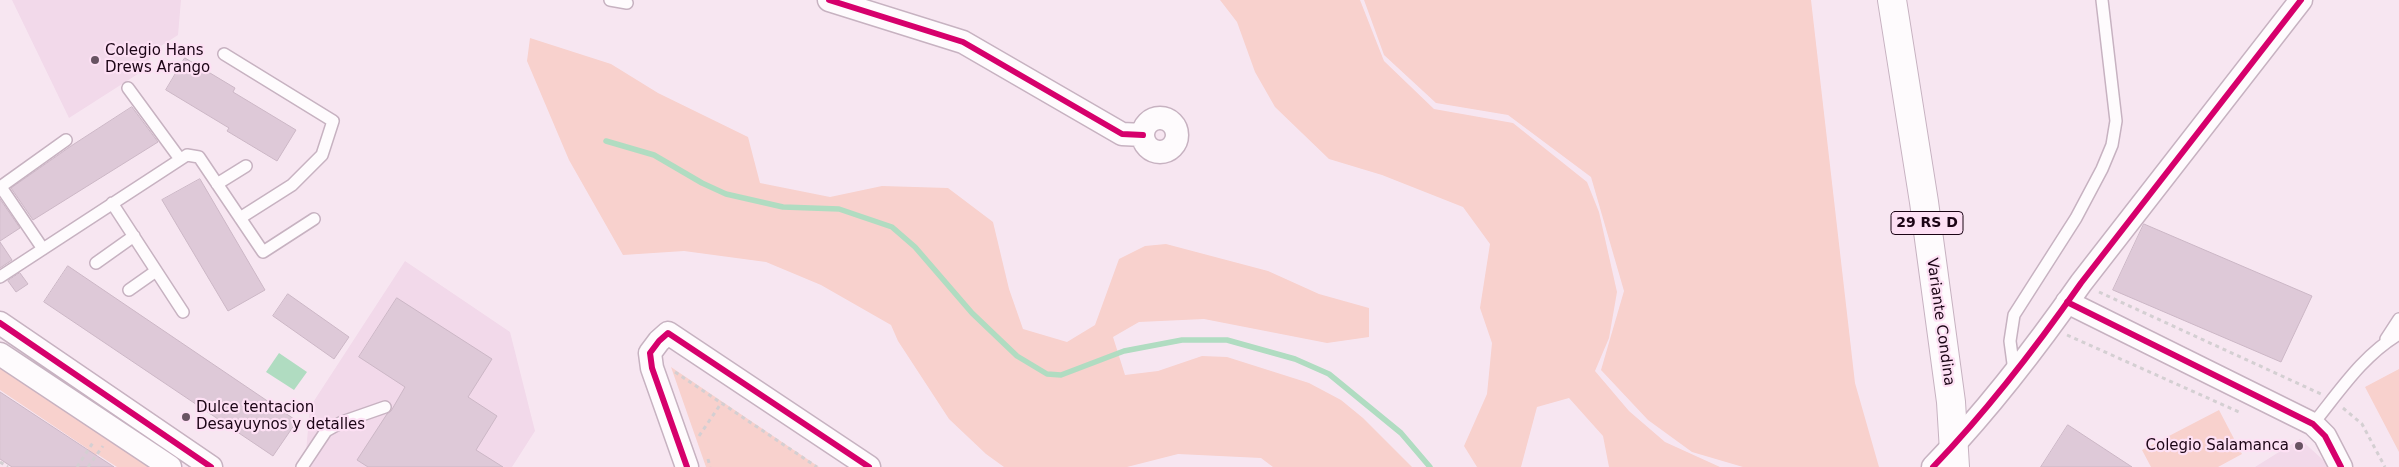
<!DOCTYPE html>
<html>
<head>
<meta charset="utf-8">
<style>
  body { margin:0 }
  canvas { display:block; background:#f7e6f1 }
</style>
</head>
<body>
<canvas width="2399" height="467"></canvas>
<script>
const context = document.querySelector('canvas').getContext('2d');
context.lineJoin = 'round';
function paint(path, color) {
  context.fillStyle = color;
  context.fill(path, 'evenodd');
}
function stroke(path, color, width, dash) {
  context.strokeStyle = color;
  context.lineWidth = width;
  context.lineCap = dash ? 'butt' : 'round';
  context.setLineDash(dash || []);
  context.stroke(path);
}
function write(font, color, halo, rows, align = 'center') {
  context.font = font + ' "DejaVu Sans",sans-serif';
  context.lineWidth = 4.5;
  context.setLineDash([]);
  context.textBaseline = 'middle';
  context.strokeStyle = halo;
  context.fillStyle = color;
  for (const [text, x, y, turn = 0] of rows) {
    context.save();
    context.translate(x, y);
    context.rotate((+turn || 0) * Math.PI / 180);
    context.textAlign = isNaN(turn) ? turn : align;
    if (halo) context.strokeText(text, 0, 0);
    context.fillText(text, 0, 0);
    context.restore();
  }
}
paint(new Path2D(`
  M12,0H181L178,35L153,51L144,70L69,118Z
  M405,261L510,332L535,431L512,467H302L305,463L310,407Z
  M2300,439L2331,467H2255Z`), '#f2d9ea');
paint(new Path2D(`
  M1220,0H1360L1384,61L1434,109L1513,123L1587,182L1599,212L1617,292L1609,338L1595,371L1629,411L1665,442L1720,467H1609L1603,436L1569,398L1537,407L1521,467H1477L1464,446L1487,394L1492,343L1480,308L1490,244L1463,207L1382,175L1329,159L1275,107L1255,72L1237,22Z
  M1364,0H1811L1855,383L1879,467H1743L1692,452L1648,420L1601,370L1624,291L1591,177L1508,115L1436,103L1384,55Z
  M530,38L611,64L658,93L748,137L760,183L830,197L882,186L948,188L993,222L1009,289L1023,329L1067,342L1095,325L1119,259L1145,246L1166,244L1268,271L1319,294L1369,308V337L1327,343L1204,319L1139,322L1113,337L1125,375L1158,371L1202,356L1227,357L1309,383L1341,400L1363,418L1412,467H1273L1261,458L1178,454L1127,467H1004L986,454L949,419L898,341L891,325L821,285L766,262L684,251L623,255L569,160L527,61Z
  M0,354L170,467H117L97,454L88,467H77L88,449L0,390Z
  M671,367L819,467H706Z
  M2399,369V452L2365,387Z
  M2219,410L2242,454L2218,467H2151L2142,450Z`), '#f8d1cd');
paint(new Path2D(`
  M279,353L307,372L294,390L266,372Z`), '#b0dcc1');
stroke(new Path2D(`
  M606,141L654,155L702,183L726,194L783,207L839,209L892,227L915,247L972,313L1017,356L1047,374L1061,375L1124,351L1182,340H1227L1295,359L1329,374L1401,433L1430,467`), '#b0dcc1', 5.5);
const building = new Path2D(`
  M185,58L235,88L233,92L296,130L277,161L227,131L229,128L166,90Z
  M132,107L158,142L33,220L11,188L71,146Z
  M200,179L265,290L228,311L162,200Z
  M0,199L20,228L0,241Z
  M2144,224L2312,296L2281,362L2113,290Z
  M0,242L12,260L0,268Z
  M68,266L297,421L273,456L44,302Z
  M20,273L28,284L16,292L8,281Z
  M288,294L349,337L334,359L273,316Z
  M397,298L492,359L468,397L497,416L476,450L503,467H368L357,460L387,414L391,411L405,387L359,357Z
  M0,392L44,421L114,467H12L0,459Z
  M2068,425L2132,467H2041Z`);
paint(building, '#dec9d8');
stroke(building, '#ccb7c6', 1);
const service = new Path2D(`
  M610,0L627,3
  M224,54L333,121L322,155L292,185L240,218
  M128,88L180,159
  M217,184L246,166
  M112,203L183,312
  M43,249L3,190V185L66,140
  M96,263L134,236
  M0,277L187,155L199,157L263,252L314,219
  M129,290L156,271
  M2386,339L2399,319
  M2014,371L2010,341L2014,315L2076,218L2102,169L2112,145L2116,121L2102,0
  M2313,424C2339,392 2363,355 2399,334
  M302,467L326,431L342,422L385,407`);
const minor = new Path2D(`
  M829,0L963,42L1122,134L1143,135
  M1143 135a17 17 0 1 1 34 0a17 17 0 1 1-34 0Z
  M2067,302L2313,424L2325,436L2341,467
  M0,323L211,467
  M0,354L170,467
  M687,467L652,368L650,353L659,341L668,333L869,467
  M1933,467C1986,412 2037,346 2081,283L2301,0`);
const trunk = new Path2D(`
  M1892,0L1924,202L1951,402L1955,467`);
stroke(service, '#c7b2c1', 14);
stroke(minor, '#c7b2c1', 25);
stroke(trunk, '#c7b2c1', 30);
stroke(new Path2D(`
  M2099,292L2321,394
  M2067,335L2239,412
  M675,372L817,467
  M2343,408L2362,424L2385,467
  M699,436L722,402
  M708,459L710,467
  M0,462L8,467
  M77,467L94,441
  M88,467L103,446`), '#d4cfd2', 3, [4, 4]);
stroke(service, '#fefbfd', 11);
stroke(minor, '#fefbfd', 22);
stroke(trunk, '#fefbfd', 28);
stroke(new Path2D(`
  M829,0L963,42L1122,134L1143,135
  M2067,302L2313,424L2325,436L2341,467
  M0,323L211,467
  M687,467L652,368L650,353L659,341L668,333L869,467
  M1933,467C1986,412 2037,346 2081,283L2301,0`), '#d6006c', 6);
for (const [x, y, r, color] of [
  [95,60,5,"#685362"],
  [186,417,5,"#685362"],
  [2299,446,5,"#685362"]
]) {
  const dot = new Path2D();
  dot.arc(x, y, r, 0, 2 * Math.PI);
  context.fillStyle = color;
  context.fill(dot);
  stroke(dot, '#fde0f4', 2);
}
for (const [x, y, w] of [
  [1927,223,72]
]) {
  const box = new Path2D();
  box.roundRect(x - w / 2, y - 11.5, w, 23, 4);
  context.fillStyle = '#fde0f4';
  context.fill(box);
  stroke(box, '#1b0415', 1);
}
write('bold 14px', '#1b0415', null, [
  ["29 RS D",1927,223]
]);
write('15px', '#1b0415', '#fde0f4', [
  ["Colegio Hans",105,51],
  ["Drews Arango",105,68],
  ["Dulce tentacion",196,408],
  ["Desayuynos y detalles",196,425],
  ["Colegio Salamanca",2289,446,"right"]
], 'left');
write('15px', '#1b0415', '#fde0f4', [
  ["Variante Condina",1940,322,82]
]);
</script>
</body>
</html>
